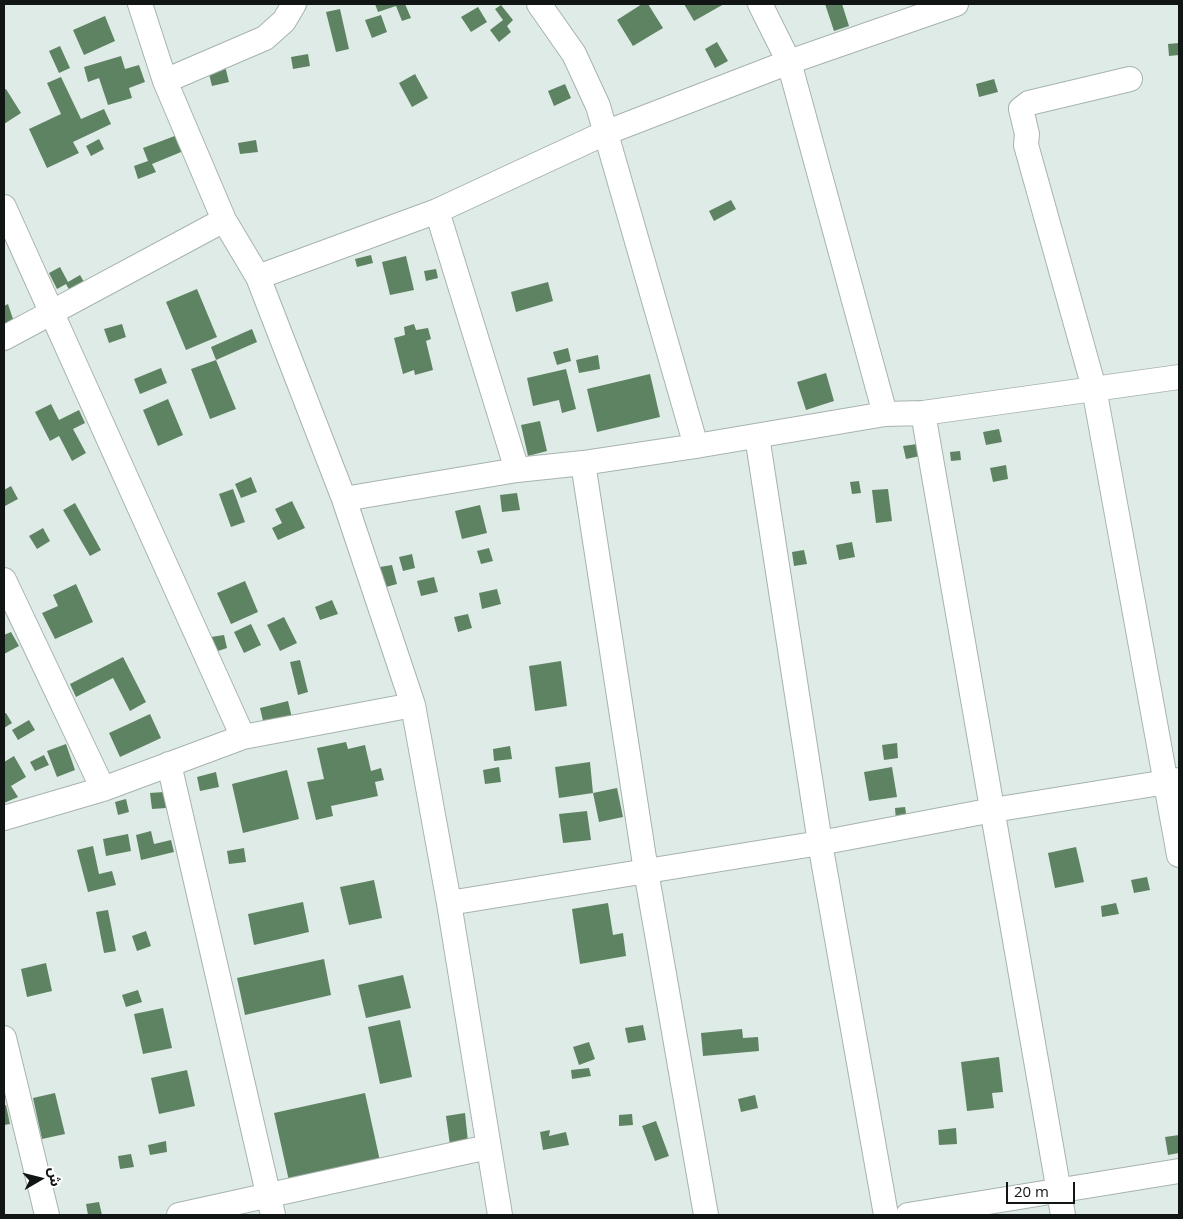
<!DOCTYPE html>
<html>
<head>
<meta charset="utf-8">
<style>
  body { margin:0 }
  #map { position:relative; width:1183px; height:1219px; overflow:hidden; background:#dfebe6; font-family:"Open Sans","Noto Sans Arabic",sans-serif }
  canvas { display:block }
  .frame { position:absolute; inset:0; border:5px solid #111513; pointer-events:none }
  .north { position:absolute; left:15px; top:1154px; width:50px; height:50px; -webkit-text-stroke:4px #fff; paint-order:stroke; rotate:82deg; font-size:14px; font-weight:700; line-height:20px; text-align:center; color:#111513 }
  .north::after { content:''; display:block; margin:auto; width:18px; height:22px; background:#111513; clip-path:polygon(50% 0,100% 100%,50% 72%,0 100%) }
  .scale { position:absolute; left:1006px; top:1182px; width:69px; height:22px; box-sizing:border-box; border:2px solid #111513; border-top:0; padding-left:6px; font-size:15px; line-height:18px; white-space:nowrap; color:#111513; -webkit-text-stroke:4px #fff; paint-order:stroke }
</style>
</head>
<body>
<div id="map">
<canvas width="1183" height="1219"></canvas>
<div class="frame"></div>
<div class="north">ش</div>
<div class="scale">20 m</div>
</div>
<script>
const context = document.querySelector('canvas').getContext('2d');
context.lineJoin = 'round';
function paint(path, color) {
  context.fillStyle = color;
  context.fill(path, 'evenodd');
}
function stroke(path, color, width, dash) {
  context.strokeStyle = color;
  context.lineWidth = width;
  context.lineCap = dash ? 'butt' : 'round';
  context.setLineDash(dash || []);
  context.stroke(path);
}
paint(new Path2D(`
  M375,4H405L411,18L402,21L396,6L378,12Z
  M642,4H648L663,28L633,46L617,20Z
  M684,4H724L694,21Z
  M825,4H842L849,26L834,31Z
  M501,5L513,20L507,26L511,32L499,42L490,30L503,20L495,9Z
  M478,7L487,22L471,32L461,17Z
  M340,9L349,49L336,52L326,12Z
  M381,15L387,32L372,38L365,20Z
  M105,16L115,41L84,55L73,30Z
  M717,42L728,61L715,68L705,49Z
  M1179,43V55L1169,56L1168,44Z
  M60,46L70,68L59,73L49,51Z
  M308,54L310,66L293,69L291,57Z
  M121,56L125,69L139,65L145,82L129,88L132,98L108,105L99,78L88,82L84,67Z
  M225,66L229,82L212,86L208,70Z
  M415,74L428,98L412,107L399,83Z
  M61,77L81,119L104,109L111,124L73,142L79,153L47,168L29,129L61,114L47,83Z
  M994,79L998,92L979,97L976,84Z
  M565,84L571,98L554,106L548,91Z
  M6,89L21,113L4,124V90Z
  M180,134L186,150L152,164L156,172L138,179L134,166L148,161L143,148Z
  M99,139L104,149L91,156L86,146Z
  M256,140L258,152L240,154L238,143Z
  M731,200L736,209L714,221L709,211Z
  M371,255L373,263L357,267L355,259Z
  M406,256L414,290L390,295L382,262Z
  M60,267L68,282L80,275L87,287L72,295L66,284L57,289L49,273Z
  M436,269L438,278L426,281L424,271Z
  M548,282L553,301L516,312L511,292Z
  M197,289L217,337L186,350L166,302Z
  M8,304L14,322L4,325V306Z
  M122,324L126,337L109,343L104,329Z
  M414,324L416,330L428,328L431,339L426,341L433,370L415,375L414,370L403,374L394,338L405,335L404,327Z
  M252,329L257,342L216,360L211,347Z
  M568,348L571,361L557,365L553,352Z
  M598,355L600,369L579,373L576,360Z
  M216,360L236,409L210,419L191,369Z
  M161,368L167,383L140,394L134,379Z
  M566,369L576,409L562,413L559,400L533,406L527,378Z
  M826,373L834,401L806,410L797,382Z
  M650,374L660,417L597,432L587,389Z
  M168,399L183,435L158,446L143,410Z
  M51,404L59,420L79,410L85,423L73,429L86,453L72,461L59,436L50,441L35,412Z
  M540,421L547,451L528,456L521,425Z
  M999,429L1002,442L986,445L983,432Z
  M917,444L920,456L906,459L903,446Z
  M960,451L961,460L951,461L950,452Z
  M1006,465L1008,479L993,482L990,468Z
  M251,477L257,492L241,498L235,484Z
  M859,481L861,493L852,494L850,482Z
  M11,486L18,499L5,506L4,490Z
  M233,489L245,522L231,527L219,494Z
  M888,489L892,521L876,523L872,490Z
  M517,493L520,510L502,512L500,495Z
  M292,501L305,528L278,540L272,528L282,523L275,509Z
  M75,503L101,550L90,556L63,510Z
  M480,505L487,533L462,539L455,511Z
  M43,528L50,541L37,549L29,536Z
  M852,542L855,557L839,560L836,545Z
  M489,548L493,561L481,564L477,551Z
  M804,550L807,564L794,566L792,552Z
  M412,554L415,568L403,571L399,557Z
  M392,565L397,584L386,587L380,567Z
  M434,577L438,592L421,596L417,581Z
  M245,581L258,612L231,624L217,593Z
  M76,584L93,622L55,639L42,613L58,606L53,595Z
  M497,589L501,604L482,609L479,593Z
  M332,600L338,614L320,620L315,607Z
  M468,614L472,628L458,632L454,617Z
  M284,617L297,643L280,651L267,625Z
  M251,624L261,645L244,653L234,632Z
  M11,632L19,646L4,654V635Z
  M224,635L227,648L215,652L211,637Z
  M123,657L146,702L130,711L113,678L76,697L70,684Z
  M300,660L308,692L298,695L290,662Z
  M561,661L567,706L535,711L529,666Z
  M288,701L292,718L264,725L260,708Z
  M6,713L12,723L4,728V714Z
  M150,714L161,738L120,757L109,733Z
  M29,720L35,730L18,740L12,730Z
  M346,742L348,749L365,745L371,771L381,768L384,780L375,782L378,796L331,806L333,816L316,820L307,782L324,779L317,748Z
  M897,743L898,758L884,760L882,745Z
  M66,744L75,770L57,777L47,751Z
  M510,746L512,759L494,761L493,749Z
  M44,755L49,765L35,771L30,762Z
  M14,756L26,777L11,786L18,797L4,803V762Z
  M590,762L593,793L617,788L623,817L599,822L593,793L559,798L555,767Z
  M499,767L501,782L485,784L483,770Z
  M892,767L897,797L869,801L864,772Z
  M287,770L299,819L243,833L232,784Z
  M216,772L219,787L200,791L197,777Z
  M164,792L166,808L152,809L150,793Z
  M126,799L129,812L118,815L115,802Z
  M905,807L907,819L896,821L895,808Z
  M587,811L591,840L563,843L559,814Z
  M151,831L154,844L171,840L174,852L141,860L136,835Z
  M128,834L131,851L106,856L103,839Z
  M93,846L99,874L112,871L116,885L88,892L77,850Z
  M1076,847L1084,882L1055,888L1048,853Z
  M244,848L246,862L229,864L227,851Z
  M1147,877L1150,890L1134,893L1131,880Z
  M374,880L382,918L349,925L340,887Z
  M303,902L309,932L254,945L248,914Z
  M608,903L613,935L623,933L626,956L580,964L572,909Z
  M1116,903L1119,914L1102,917L1101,906Z
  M108,910L116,951L104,953L96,912Z
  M146,931L151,946L137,951L132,936Z
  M324,959L331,995L245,1015L237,978Z
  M46,963L52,991L27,997L21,969Z
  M403,975L411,1008L366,1018L358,985Z
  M138,990L142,1002L126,1007L122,995Z
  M163,1008L172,1048L143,1054L134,1014Z
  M400,1020L412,1077L380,1084L368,1027Z
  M643,1025L646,1040L628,1043L625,1028Z
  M742,1029L743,1038L758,1037L759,1051L703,1056L701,1033Z
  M589,1042L595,1059L579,1065L573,1047Z
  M999,1057L1003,1092L992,1093L994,1108L967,1111L961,1062Z
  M589,1068L591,1076L572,1079L571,1070Z
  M187,1070L195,1106L159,1114L151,1078Z
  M55,1093L65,1134L42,1139L33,1098Z
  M365,1093L380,1161L289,1181L274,1113Z
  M755,1095L758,1108L741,1112L738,1099Z
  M6,1105L10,1124L4,1125V1106Z
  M465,1113L468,1142L450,1145L446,1116Z
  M632,1114L633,1125L619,1126V1115Z
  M656,1121L669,1156L655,1161L642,1126Z
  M956,1128L957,1144L939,1145L938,1130Z
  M550,1130L549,1136L566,1132L569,1145L543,1150L540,1132Z
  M1179,1135V1153L1168,1155L1165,1137Z
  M166,1141L167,1152L150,1155L148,1145Z
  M131,1154L134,1167L120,1169L118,1156Z
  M99,1202L102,1215H88L86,1204Z`), '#5d8362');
const minor = new Path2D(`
  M140,4L165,81L224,220L258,277L344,499L413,705L449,903L500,1215
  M539,4L574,54L598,106L696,446
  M760,4L789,62L885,414
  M1130,79L1029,103L1021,109L1027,134L1026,145L1094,388L1179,855
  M165,81L265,38L284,21L294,4
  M4,207L243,737
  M437,211L517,470
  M258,277L437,211L605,133L789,62L956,4
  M4,338L224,220
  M923,413L1063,1215
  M757,436L820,843L886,1215
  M583,463L646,871L706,1215
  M344,499L517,470L583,463L696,446L885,414L923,413L1179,377
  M4,580L103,789
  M169,764L273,1215
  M4,818L103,789L243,737L413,705
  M449,903L820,843L993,810L1179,780
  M4,1038L47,1215
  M179,1215L488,1147
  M908,1215L1179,1171`);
stroke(minor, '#a7b3ae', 26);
stroke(minor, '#fff', 24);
</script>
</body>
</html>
